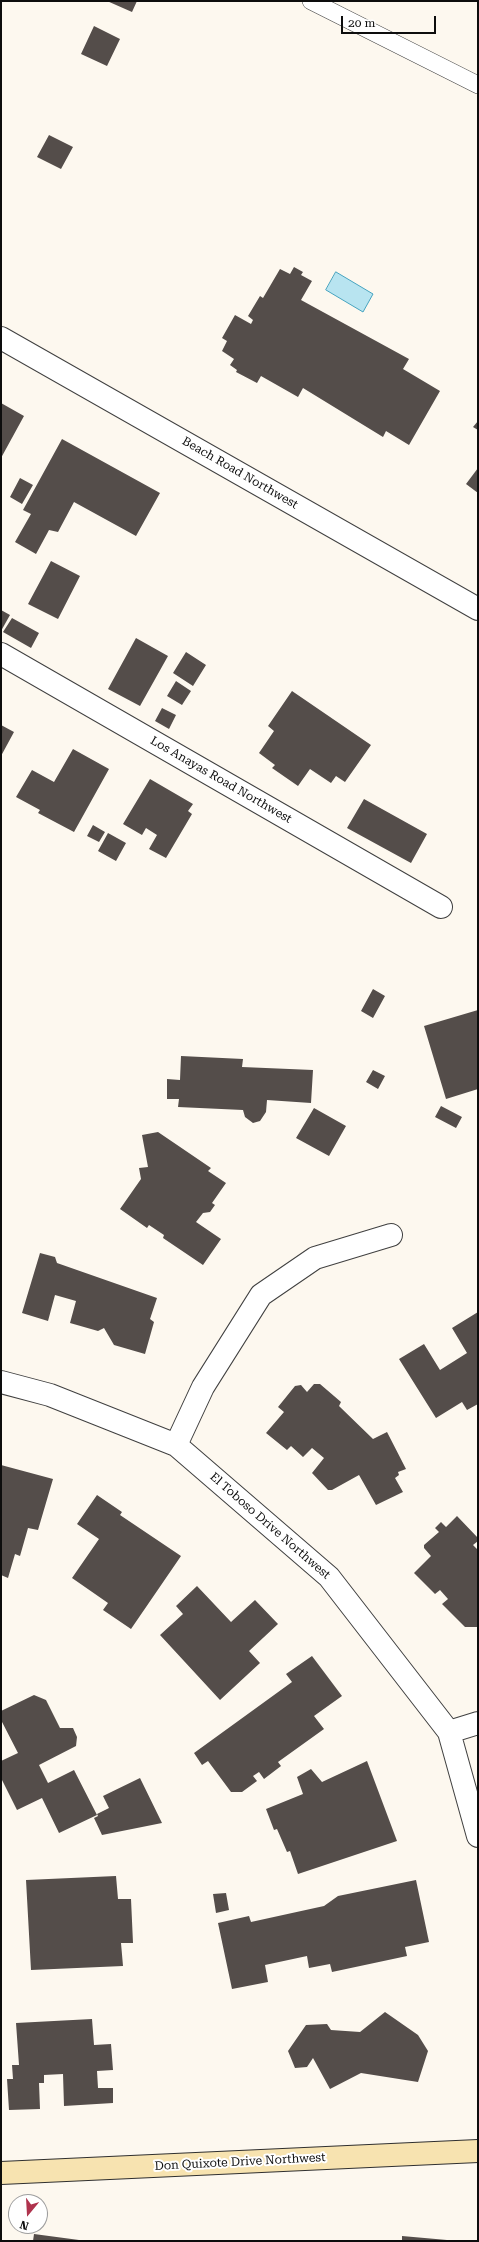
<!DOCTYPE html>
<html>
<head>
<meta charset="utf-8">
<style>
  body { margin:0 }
  #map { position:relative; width:479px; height:2242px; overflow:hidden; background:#fdf8ef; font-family:"Roboto Serif",serif }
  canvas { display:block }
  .frame { position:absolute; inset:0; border:2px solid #0d0d0d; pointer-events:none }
  .north { position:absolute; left:8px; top:2194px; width:40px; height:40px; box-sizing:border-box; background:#fff; border:1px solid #9e9e9e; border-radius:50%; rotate:198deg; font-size:11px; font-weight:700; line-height:16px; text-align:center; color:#0d0d0d }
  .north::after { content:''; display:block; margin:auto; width:14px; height:18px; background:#af334d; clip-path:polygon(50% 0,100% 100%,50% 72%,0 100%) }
  .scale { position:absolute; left:341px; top:16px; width:95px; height:18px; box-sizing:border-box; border:2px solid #0d0d0d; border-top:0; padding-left:5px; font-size:12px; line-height:14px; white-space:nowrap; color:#0d0d0d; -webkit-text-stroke:3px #fff; paint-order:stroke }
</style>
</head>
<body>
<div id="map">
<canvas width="479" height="2242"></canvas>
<div class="frame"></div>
<div class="north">N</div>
<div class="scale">20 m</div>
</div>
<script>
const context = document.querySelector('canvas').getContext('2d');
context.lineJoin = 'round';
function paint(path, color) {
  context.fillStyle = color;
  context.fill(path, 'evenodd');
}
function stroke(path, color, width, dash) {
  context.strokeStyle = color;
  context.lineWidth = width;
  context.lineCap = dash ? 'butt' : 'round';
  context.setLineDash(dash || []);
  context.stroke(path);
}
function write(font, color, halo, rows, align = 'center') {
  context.font = font + ' "Roboto Serif",serif';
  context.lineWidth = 4;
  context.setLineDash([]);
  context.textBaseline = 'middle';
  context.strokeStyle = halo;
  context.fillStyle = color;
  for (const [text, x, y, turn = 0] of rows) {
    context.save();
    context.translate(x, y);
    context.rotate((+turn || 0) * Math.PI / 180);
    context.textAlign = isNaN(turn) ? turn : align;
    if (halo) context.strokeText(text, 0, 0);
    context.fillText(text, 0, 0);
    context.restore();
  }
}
const water = new Path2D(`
  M336,272L373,294L363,312L326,290Z`);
paint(water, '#b8e4f0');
stroke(water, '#46a3bf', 1);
paint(new Path2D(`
  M107,1H137L132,12Z
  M94,26L120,39L107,66L81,54Z
  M49,135L73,147L61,169L37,157Z
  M294,267L303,272L301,275L312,281L301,300L409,359L403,369L440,391L409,445L386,431L383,437L303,388L298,397L261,376L257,383L236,372L237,370L230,365L234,359L222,351L227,341L222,338L235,315L251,324L253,320L248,316L260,296L263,298L280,269L290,274Z
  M1,403L24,416L1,458Z
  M478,421V430L473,427Z
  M62,439L160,493L136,536L74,502L58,532L49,530L36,554L15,542L31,514L23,510Z
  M478,468V493L466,484Z
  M20,478L33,485L22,504L10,497Z
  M51,561L80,576L58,619L28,604Z
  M1,610L10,615L1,631Z
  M12,618L39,633L31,648L3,632Z
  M136,638L168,656L140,706L108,689Z
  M186,652L206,665L193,686L173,673Z
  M176,681L191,691L182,705L167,696Z
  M292,691L371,745L345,782L336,776L331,783L310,769L298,786L272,768L275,765L259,753L274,731L268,726Z
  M162,708L176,715L169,729L155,721Z
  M1,725L14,732L1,756Z
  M73,749L109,769L74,832L38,813L40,810L16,797L32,770L54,782Z
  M150,779L193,804L188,811L192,814L166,858L149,849L157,835L146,828L142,835L123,824Z
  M364,799L427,834L411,863L347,828Z
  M93,825L105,832L99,842L87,836Z
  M108,833L126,843L116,861L98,851Z
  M373,989L385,996L373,1018L361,1011Z
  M478,1010V1089L446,1099L424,1026Z
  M181,1056L243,1059L242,1067L313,1070L311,1103L267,1100L266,1112L260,1121L253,1123L245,1117L243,1110L178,1107L179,1099H167V1079L180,1080Z
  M373,1070L385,1076L378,1089L366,1082Z
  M441,1106L462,1117L456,1128L435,1117Z
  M314,1108L346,1126L329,1156L296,1138Z
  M158,1132L211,1168L208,1171L226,1183L212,1203L215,1205L210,1212L203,1213L196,1222L221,1239L203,1265L163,1238L164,1235L149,1225L147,1228L120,1209L141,1179L139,1168L148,1167L142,1135Z
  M40,1253L55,1257L57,1263L157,1298L150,1319L154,1322L145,1354L114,1345L104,1328L98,1331L70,1323L76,1301L55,1295L48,1321L22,1313Z
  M478,1312V1404L467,1410L462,1402L436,1418L399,1359L424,1344L440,1370L467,1353L452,1328Z
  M314,1384H320L341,1402L339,1406L373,1439L387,1432L406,1469L398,1472L399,1475L395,1478L403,1492L376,1505L359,1475L332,1490H328L312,1473L324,1458L312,1448L303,1457L291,1446L287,1450L266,1433L284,1412L278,1407L295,1386L301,1385L307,1392Z
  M1,1465L53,1479L38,1530L28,1528L20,1556L15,1554L8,1578L1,1575Z
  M97,1495L122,1512L120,1515L181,1556L131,1629L103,1610L108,1603L72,1578L99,1539L77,1524Z
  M457,1516L478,1538V1541L473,1545L478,1550V1627H465L442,1604L448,1599L440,1590L435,1594L414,1573L431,1556L424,1548V1545L439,1532L435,1528L441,1522L446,1527Z
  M197,1586L231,1622L255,1600L278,1624L249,1651L260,1663L220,1700L160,1635L183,1614L176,1606Z
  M312,1656L342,1696L314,1716L324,1729L278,1762L281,1766L264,1779L259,1772L253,1776L257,1781L242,1792H231L208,1761L202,1765L194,1753L292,1682L286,1674Z
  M34,1695L46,1700L60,1728H73L77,1737L76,1746L39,1765L48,1783L74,1770L97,1815L59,1833L42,1798L17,1810L1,1778V1761L18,1753L1,1720V1711Z
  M367,1761L397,1841L298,1874L290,1851L287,1852L277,1829L274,1830L266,1809L303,1794L297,1777L311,1769L322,1782Z
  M140,1778L162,1823L102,1835L94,1818L98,1816L97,1814L109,1808L103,1796Z
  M116,1876L118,1899H131L133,1943H121L123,1966L31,1970L26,1880Z
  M416,1880L429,1942L405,1947L407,1956L332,1972L330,1964L309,1968L307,1956L265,1965L268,1982L232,1989L218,1923L249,1916L251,1922L324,1906L338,1896Z
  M226,1893L229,1910L216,1913L213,1894Z
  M385,2012L418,2035L428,2051L418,2082L361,2073L330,2089L313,2058L307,2067L295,2068L288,2051L306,2025L327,2024L331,2030L360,2032Z
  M92,2019L94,2045L111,2044L113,2070L97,2071L98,2088H113V2103L64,2106L63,2074L44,2075V2083H39L40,2109L9,2110L7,2079H13L12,2065H19L16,2023Z
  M34,2234L79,2240V2241H33Z
  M402,2236L447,2240V2241H402Z`), '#544d4a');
const lane = new Path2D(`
  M311,1L478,85`);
const street = new Path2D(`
  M1,338L478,609
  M1,654L441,907
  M1,1382L50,1395L176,1445L329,1577L449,1732L478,1836
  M176,1445L203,1387L261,1295L315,1258L391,1235
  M449,1732L478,1723`);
const secondary = new Path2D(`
  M1,2173L478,2151`);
stroke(lane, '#404040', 18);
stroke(street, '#404040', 24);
stroke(secondary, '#2f2f2f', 24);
stroke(lane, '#fff', 17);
stroke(street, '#fff', 22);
stroke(secondary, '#f7e3b0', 22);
write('12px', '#0d0d0d', '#fff', [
  ["Beach Road Northwest",240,473,30],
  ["Los Anayas Road Northwest",221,780,30],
  ["El Toboso Drive Northwest",270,1526,41],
  ["Don Quixote Drive Northwest",240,2162,-3]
]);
</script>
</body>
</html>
